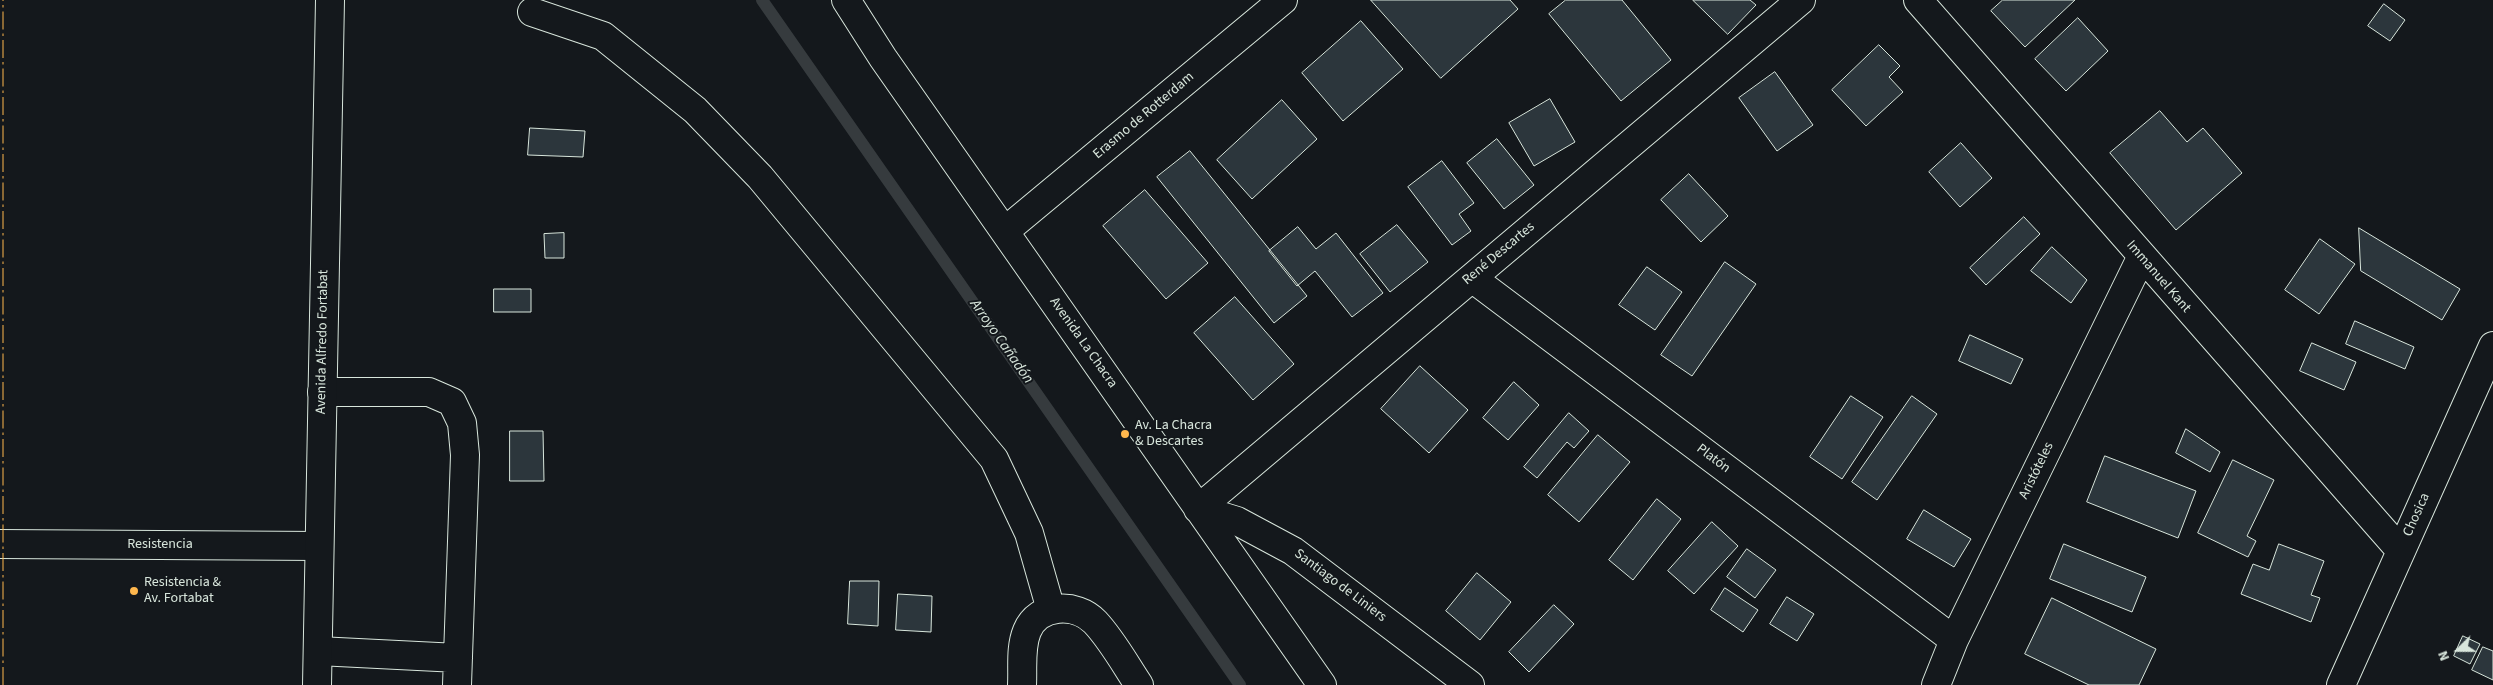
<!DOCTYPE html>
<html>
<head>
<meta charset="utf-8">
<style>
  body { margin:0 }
  #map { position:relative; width:2493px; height:685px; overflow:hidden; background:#14181c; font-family:"Source Sans 3",sans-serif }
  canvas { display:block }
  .north { position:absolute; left:2433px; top:625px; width:50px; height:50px; -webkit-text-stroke:4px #14181c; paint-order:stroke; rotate:248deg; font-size:14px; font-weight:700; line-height:20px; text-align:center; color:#d8e6dc }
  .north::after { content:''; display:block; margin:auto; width:18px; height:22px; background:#d8e6dc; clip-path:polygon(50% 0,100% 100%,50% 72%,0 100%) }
</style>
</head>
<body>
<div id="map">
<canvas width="2493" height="685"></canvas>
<div class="north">N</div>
</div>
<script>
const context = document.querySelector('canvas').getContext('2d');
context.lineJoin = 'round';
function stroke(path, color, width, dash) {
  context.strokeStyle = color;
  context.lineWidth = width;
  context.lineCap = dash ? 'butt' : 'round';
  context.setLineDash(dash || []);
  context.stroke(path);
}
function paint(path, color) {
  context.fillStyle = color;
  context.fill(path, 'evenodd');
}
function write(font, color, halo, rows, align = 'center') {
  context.font = font + ' "Source Sans 3",sans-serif';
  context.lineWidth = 4;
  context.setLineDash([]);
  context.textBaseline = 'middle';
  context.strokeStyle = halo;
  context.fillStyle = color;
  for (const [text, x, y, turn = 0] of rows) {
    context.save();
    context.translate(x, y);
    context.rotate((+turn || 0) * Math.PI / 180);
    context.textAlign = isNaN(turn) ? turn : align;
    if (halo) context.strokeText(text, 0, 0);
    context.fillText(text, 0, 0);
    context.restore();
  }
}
stroke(new Path2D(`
  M762,0L1240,685`), '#363b3e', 12);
const building = new Path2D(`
  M1371,0H1510L1518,9L1441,78Z
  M1566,0H1622L1671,60L1621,101L1549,14Z
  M1693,0H1750L1756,5L1728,34Z
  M2003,0H2075L2025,47L1991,11Z
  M2384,4L2405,20L2390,41L2368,26Z
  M2078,18L2108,51L2066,91L2035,59Z
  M1361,21L1403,69L1343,121L1302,73Z
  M1879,45L1900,66L1889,77L1903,92L1866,126L1832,90Z
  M1775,72L1813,125L1777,151L1739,98Z
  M1550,99L1575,142L1534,166L1509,123Z
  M1282,100L1317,139L1252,199L1217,160Z
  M2160,111L2187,142L2203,128L2242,173L2176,230L2110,153Z
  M530,128L585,131L583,157L528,155Z
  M1497,139L1534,185L1504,209L1467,163Z
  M1961,143L1992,178L1960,207L1929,172Z
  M1190,151L1307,296L1274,323L1157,177Z
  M1442,161L1474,203L1459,214L1471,231L1452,245L1408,187Z
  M1689,174L1728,216L1701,242L1661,200Z
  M1145,190L1208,263L1166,299L1103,226Z
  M2024,217L2040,234L1986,285L1970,268Z
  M1397,225L1428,262L1390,292L1360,254Z
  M1298,227L1316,249L1336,233L1383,293L1352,317L1315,271L1297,286L1269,251Z
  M2359,228L2460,289L2442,320L2361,271Z
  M564,233V258H545L544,234Z
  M2320,239L2355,264L2319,314L2285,290Z
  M2052,247L2087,280L2071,303L2031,271Z
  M1725,262L1756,284L1692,376L1661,355Z
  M1647,267L1682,292L1655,330L1619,305Z
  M494,289H531V312H494Z
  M1235,297L1294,364L1253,400L1194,333Z
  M2355,321L2414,347L2405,369L2346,344Z
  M1970,335L2023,359L2011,384L1959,361Z
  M2312,343L2356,362L2344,390L2300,371Z
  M1420,366L1468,410L1429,453L1381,409Z
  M1514,382L1539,405L1508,440L1483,418Z
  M1851,396L1883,417L1842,479L1810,457Z
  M1912,396L1937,414L1877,500L1852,482Z
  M1569,413L1589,431L1574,448L1567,442L1537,478L1524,467Z
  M2186,429L2220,452L2210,472L2176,453Z
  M510,431H543L544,481H510Z
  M1598,435L1630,462L1579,522L1548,495Z
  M2105,456L2196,491L2178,538L2087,502Z
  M2233,460L2274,480L2247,536L2256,541L2248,557L2198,533Z
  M1657,499L1681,519L1633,580L1609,560Z
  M1924,510L1971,539L1954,567L1907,539Z
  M1712,522L1738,546L1694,594L1668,571Z
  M2064,544L2146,577L2132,612L2050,579Z
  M2279,544L2324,561L2311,595L2320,598L2311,622L2241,594L2253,564L2269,570Z
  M1747,549L1776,570L1755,598L1727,577Z
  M1477,573L1511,602L1480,640L1446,611Z
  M850,581H879L878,626L848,624Z
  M1725,588L1758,610L1743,632L1711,610Z
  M898,594L932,596L931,632L896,630Z
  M1787,597L1814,614L1797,641L1770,624Z
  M2052,598L2156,649L2139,685H2089L2025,654Z
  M1554,605L1574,624L1529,672L1509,652Z
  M2463,636L2480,644L2470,664L2454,656Z
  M2483,647L2493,651V680L2472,670Z`);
paint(building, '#2c363c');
stroke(building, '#d8e6dc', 1);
const minor = new Path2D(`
  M846,0L883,58L1322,685
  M1918,0L2401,551
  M532,12L603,36L695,110L760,177L994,459L1029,533L1051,610
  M1005,231L1283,0
  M1472,278L1954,640
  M322,392H429L452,402L462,423L465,455L457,685
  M1198,509L1801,0
  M1198,509L1237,521L1293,551L1470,685
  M0,544L319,546
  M318,651L458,658
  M1022,685C1023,668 1020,648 1027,631C1038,604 1076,602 1095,622C1112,640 1125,664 1139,685
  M1936,685L1954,640L2141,258
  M2341,685L2493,346`);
const highway = new Path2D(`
  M317,685L330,0`);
stroke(minor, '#d8e6dc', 30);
stroke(highway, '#d8e6dc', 30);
stroke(minor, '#14181c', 28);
stroke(highway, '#14181c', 28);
stroke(new Path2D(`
  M3,685V0`), '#ffb74d', 1, [18, 4, 2.5, 4]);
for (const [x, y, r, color] of [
  [1125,434,5,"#ffb74d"],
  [134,591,5,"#ffb74d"]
]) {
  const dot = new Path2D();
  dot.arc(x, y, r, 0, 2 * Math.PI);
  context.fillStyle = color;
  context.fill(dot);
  stroke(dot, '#14181c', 2);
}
write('14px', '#d8e6dc', '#14181c', [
  ["Erasmo de Rotterdam",1144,116,-40],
  ["René Descartes",1499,254,-40],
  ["Immanuel Kant",2158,277,49],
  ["Avenida Alfredo Fortabat",323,342,-89],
  ["Avenida La Chacra",1083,343,55],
  ["Platón",1713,459,37],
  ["Aristóteles",2037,471,-64],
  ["Chosica",2417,515,-66],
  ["Resistencia",160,545],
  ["Santiago de Liniers",1340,586,37]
]);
write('14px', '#d8e6dc', '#14181c', [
  ["Av. La Chacra",1135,426],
  ["& Descartes",1135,442],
  ["Resistencia &",144,583],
  ["Av. Fortabat",144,599]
], 'left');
write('italic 15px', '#d8e6dc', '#14181c', [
  ["Arroyo Cañadón",1001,342,55]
]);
</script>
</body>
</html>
